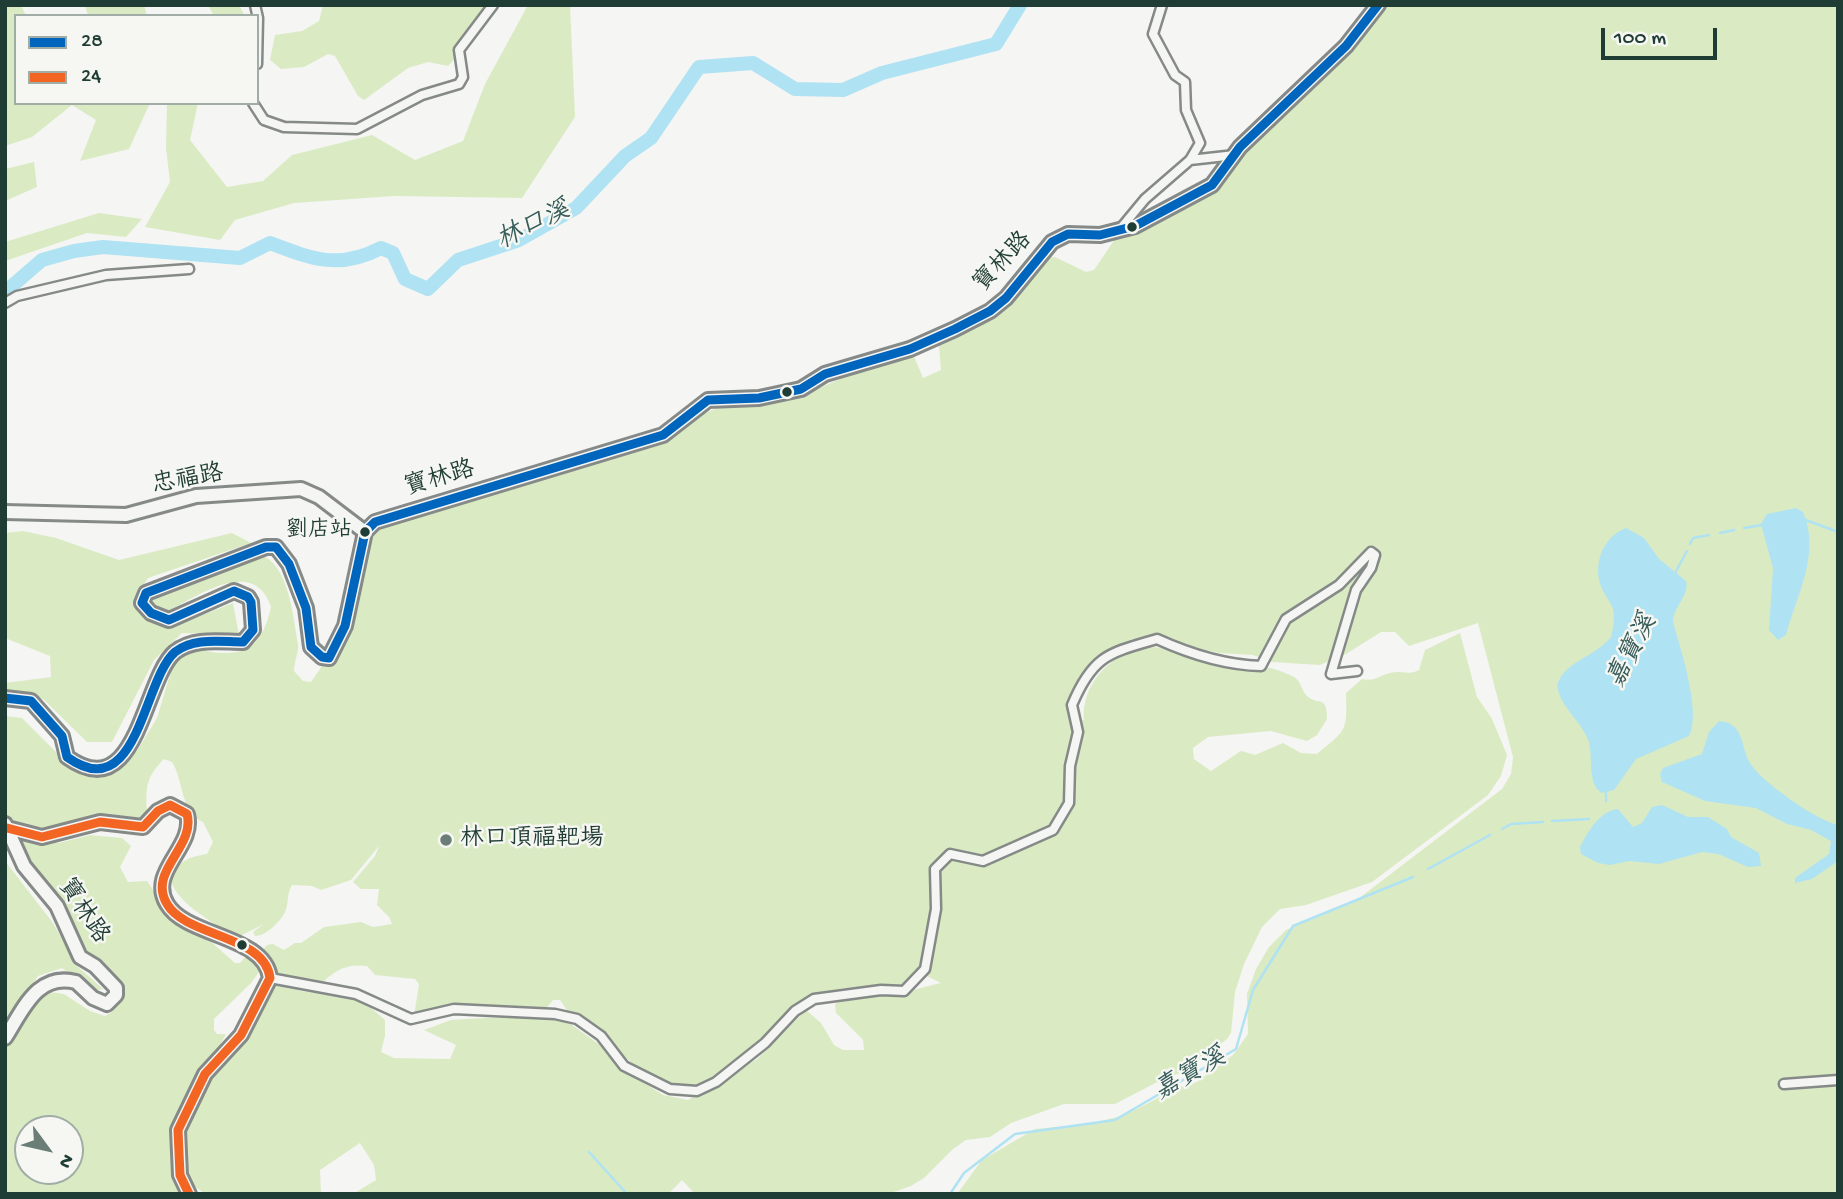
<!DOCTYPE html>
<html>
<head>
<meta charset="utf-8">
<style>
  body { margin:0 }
  #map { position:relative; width:1843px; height:1199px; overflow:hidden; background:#f5f5f3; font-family:"Gochi Hand",sans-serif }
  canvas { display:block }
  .frame { position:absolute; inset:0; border:7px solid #1f3d34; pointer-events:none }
  .legend { position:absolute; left:14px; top:14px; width:245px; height:91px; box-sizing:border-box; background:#f6f6f2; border:2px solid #a0aca6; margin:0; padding:9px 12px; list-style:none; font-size:21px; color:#1f3d34 }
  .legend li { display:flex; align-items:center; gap:14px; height:35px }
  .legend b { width:35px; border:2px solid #a0aca6 }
  .north { position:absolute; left:14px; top:1115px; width:70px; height:70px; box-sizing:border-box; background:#f6f6f2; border:2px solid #a0aca6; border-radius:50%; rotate:123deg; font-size:19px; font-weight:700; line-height:28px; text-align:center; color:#1f3d34 }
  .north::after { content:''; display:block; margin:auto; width:24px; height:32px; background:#6a7d77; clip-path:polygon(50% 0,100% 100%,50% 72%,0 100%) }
  .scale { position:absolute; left:1601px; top:28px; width:116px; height:32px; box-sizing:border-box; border:4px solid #1f3d34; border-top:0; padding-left:9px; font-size:21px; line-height:24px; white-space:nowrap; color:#1f3d34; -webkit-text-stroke:5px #f6f6f2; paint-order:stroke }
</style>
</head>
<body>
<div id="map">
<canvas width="1843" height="1199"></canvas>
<div class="frame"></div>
<ul class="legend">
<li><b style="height:9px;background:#0065bd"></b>28</li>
<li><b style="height:9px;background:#f26522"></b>24</li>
</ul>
<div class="north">N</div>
<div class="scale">100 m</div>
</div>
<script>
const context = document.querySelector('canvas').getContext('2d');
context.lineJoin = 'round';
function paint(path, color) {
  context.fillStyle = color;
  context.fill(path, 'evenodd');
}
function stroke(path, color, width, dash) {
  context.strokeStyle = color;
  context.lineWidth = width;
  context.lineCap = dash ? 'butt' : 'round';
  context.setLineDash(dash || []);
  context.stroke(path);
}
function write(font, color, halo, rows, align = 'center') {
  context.font = font + ' "Gochi Hand","LXGW WenKai TC",sans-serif';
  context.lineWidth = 5;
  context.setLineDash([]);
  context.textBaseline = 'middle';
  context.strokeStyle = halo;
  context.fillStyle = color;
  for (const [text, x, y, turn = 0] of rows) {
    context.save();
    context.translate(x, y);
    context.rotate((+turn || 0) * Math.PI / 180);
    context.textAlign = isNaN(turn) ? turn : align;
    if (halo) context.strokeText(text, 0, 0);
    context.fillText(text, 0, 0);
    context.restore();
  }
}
paint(new Path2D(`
  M5,5H21L26,16H16V103H150L129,149L80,161L96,120L72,105L32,137L5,146Z
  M85,5H144L147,16H88Z
  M208,5H239L245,16H214Z
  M323,5H486L469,44L448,66L428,62L408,68L364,100L358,96L335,56L328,54L304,67L281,69L270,60L275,35L302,31L319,21Z
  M528,5H570L575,117L522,198L394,196L294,203L235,220L220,240L145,227L170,182L166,148L167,103H198L190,140L227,187L263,181L292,155L372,135L415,160L463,141L485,84Z
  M1384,5H1838V1194H957L982,1160L1035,1129L1089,1124L1125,1115L1177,1088L1197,1082L1233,1055L1248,1034L1247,994L1256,969L1269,947L1286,930L1354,902L1502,789L1511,774L1513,757L1478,623L1409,646L1395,632H1381L1346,654L1320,665L1272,662L1253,655L1219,653L1153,638L1132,639L1091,663L1076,684L1072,711L1068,716L1084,720C1081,677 1123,642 1164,648C1176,649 1188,657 1200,659C1229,664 1268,662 1294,677C1301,681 1301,689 1306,695C1318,707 1327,693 1327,719L1317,735L1307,741L1271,731L1208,737L1193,748L1194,759L1211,771L1241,751L1255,755L1283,743L1301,753L1317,754C1347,729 1347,732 1346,693L1362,679C1375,682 1378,676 1390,673C1401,670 1408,676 1419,670L1425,650L1460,633L1477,697L1492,719L1507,755L1501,776L1488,795L1372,882L1306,905L1280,909L1262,927L1244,964L1235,992L1231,1033L1227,1039L1184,1072L1163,1079L1115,1104H1064L1011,1123L990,1137L966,1140L953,1149L924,1178L911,1186L888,1194H695L682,1180L668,1194H353L376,1180L374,1165L360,1143L320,1170L321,1194C301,1194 215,1199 203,1192C137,1154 244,1024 270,986L280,983L301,991L349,997L363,1001L385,1020V1036L381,1052L394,1058L450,1059L456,1045L424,1030L451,1020L501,1017L565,1020L607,1050L632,1075L663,1095L688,1100L757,1059L806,1010L821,1023L834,1045L843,1050H864L863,1040L836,1013L835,1004C856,991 877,1000 899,994C913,990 927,986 941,983L923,974L899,989L843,988L815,996L716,1078L692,1091L654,1082L615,1048L575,1022L560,1000H553L545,1010L538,1012L504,1007L418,1022L414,1016L419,984L415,979L375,975L367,966C346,963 333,971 319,986L275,978L260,953L267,945L273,944L284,950L295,943H301L324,927L361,922L373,927L392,924L389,917L377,905L379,889H361L353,882L375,856L379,846L351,880L321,890L312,886L292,885C286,895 289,903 285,912C280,922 266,936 255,936L253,932L264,924L236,938C218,924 169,901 171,875C181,860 189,857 207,854L213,842L203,822C180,812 184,781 172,762L164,759C147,776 145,787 147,811C142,815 137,823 130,825C103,832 29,835 5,822V716L22,718L77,773L95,778L108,774L137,751L157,718L172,668L179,656L190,648C235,658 260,657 271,607C254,554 194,598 163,614H154L148,603L151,599L248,554C288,549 293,616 298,644C299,652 294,662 294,671L303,681L311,682L320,669L374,525L408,511L604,460L670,437L684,422L722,406L756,399L798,397L911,349L923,378L941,370L938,335L1004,296L1035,259L1055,257L1086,272L1094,270L1117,236L1208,185L1343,50Z
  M34,162L37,187L5,201V169Z
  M99,213L142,219L126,237L87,233L5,261V242Z
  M23,531L56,538L119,560L232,533L251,543L148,578L132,604C174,634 190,619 233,603L239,635L182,633L154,660L112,742H87L43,699L5,692V683L51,677L50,656L5,638V533Z
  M90,835L122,838L131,846L120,867L128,882L147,881L162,903L209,936L208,939L235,963H240L247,955L264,965L251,983L214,1019V1030L217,1034H226C202,1081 138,1142 192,1194H5V1042L40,995L50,992L64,994L90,1011L105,1016L112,1012L118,995L47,902L15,838L30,837L59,843ZM28,1129H70V1171H28Z
  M5,861L53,923L77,966L103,989L93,991L62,968L38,976L5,1025Z`), '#daebc3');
paint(new Path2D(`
  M1796,508L1803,512C1821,553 1797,594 1786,635L1778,640L1769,630L1773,568L1761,524L1767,514Z
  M1626,528L1644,538L1659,559L1686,581C1690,595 1673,607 1673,622C1680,647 1702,713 1689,736L1636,759L1614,790L1602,793C1587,785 1593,757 1589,742C1582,721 1560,708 1557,685C1565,661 1595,657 1611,637C1613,630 1615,616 1613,609C1611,602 1605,596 1602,589C1592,566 1602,537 1626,528Z
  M1719,721C1747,723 1739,749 1752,766C1765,784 1816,820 1838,825V861L1812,879L1795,883V878L1829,854L1831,841L1811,830L1787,824L1756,808L1705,801L1662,782L1660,774L1663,768L1702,754L1709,732Z
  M1662,805L1688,817H1708L1727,829L1731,837L1759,853L1761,866L1748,867L1718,854L1702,852L1659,864L1629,861L1610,865L1598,863L1581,854L1580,847C1588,832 1599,811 1618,809L1633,827L1642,823L1652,807Z`), '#afe2f2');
stroke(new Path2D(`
  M1806,520L1838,532
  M1744,528L1762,525
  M1720,533L1734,530
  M1690,544L1693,538L1709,535
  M1675,573L1687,551
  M1606,801V791
  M1552,821L1589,819
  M1502,829L1511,824L1543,822
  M1428,869L1490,835
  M589,1152L627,1194
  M950,1194L964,1173L1015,1134L1115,1120L1236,1049L1253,990L1293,926L1413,877`), '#afe2f2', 2.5);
stroke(new Path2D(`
  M5,292L42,260L74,251L103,247L240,258L270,243C312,259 339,270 381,248L393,253L405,279L428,289L458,260L519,240L576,208L625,156L651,138L699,67L753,63L795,89L843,90L882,73L996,44L1020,5`), '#afe2f2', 14);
const street = new Path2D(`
  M255,5L258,18L257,64
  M253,103L264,120L284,127L357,129L422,95L459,84L463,77L459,50L493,5
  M1190,160L1235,155
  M1121,228L1145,199L1190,160L1200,143L1186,110L1185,82L1175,75L1153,34L1162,5
  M5,303L17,296L106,275L189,269
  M270,978L356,994L411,1019L454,1009L555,1014L577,1019L601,1036L624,1066L670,1089L697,1091L716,1082L765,1043L795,1011L814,999L881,990L904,991L925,969L936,909L935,869L950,854L983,861L1053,830L1069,803L1070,766L1078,732L1072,705C1093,655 1109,653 1157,639C1190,654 1225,665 1261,666L1286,619L1339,585L1371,552L1375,555L1371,568L1356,590L1331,674L1357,671
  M1784,1084L1838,1080`);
const secondary = new Path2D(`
  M5,512L126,515L196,496L301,489L319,497L365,532
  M5,698L31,701L62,736L67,757C138,808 143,679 175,652C194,637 221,642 243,642L253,630L251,602L248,597L234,591L169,620L151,613L142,603L146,593L266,547H276L289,564L306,608L311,647L322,657L329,658L345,626L365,532L375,522L663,435L708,400L759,398L801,389L825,374L910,349L955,329L990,311L1006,298L1052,242L1068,234L1100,235L1135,226L1212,185L1240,147L1346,46L1378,5
  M7,828L42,837L100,822L143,827L158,811L170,805L187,814C196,847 147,871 167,904C186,937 265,935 270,978L241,1035L205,1074L178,1130L180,1175L189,1194
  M5,1038C23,1010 37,972 76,982L93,998L107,1004L116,995V988L95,966L80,957L57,906L24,866L5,824`);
stroke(street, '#858a88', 13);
stroke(secondary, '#858a88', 18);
stroke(street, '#f5f5f3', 8);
stroke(secondary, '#f5f5f3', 12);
stroke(new Path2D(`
  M5,698L31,701L62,736L67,757C138,808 143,679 175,652C194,637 221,642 243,642L253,630L251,602L248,597L234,591L169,620L151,613L142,603L146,593L266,547H276L289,564L306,608L311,647L322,657L329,658L345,626L365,532L375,522L663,435L708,400L759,398L801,389L825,374L910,349L955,329L990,311L1006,298L1052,242L1068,234L1100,235L1135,226L1212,185L1240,147L1346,46L1378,5`), '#0065bd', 9);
stroke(new Path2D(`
  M7,828L42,837L100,822L143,827L158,811L170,805L187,814C196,847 147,871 167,904C186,937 265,935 270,978L241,1035L205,1074L178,1130L180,1175L189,1194`), '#f26522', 9);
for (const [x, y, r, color] of [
  [1132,227,6,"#1f3d34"],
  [787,392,6,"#1f3d34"],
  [365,532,6,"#1f3d34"],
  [446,840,7,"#6a7d77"],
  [242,945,6,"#1f3d34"]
]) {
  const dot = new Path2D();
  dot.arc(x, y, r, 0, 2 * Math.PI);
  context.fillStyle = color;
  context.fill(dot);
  stroke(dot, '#f6f6f2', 2.5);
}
write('22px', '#1f3d34', '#f6f6f2', [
  ["劉店站",352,532]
], 'right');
write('24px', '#1f3d34', '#f6f6f2', [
  ["寶林路",1004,263,-47],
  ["寶林路",440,480,-16],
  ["忠福路",188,481,-10],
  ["寶林路",82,912,57]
]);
write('24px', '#1f3d34', '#f6f6f2', [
  ["林口頂福靶場",460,840]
], 'left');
write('italic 26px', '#365c5a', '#f6f6f2', [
  ["林口溪",534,227,-26],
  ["嘉寶溪",1634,652,-63],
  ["嘉寶溪",1191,1076,-30]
]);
</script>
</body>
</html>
